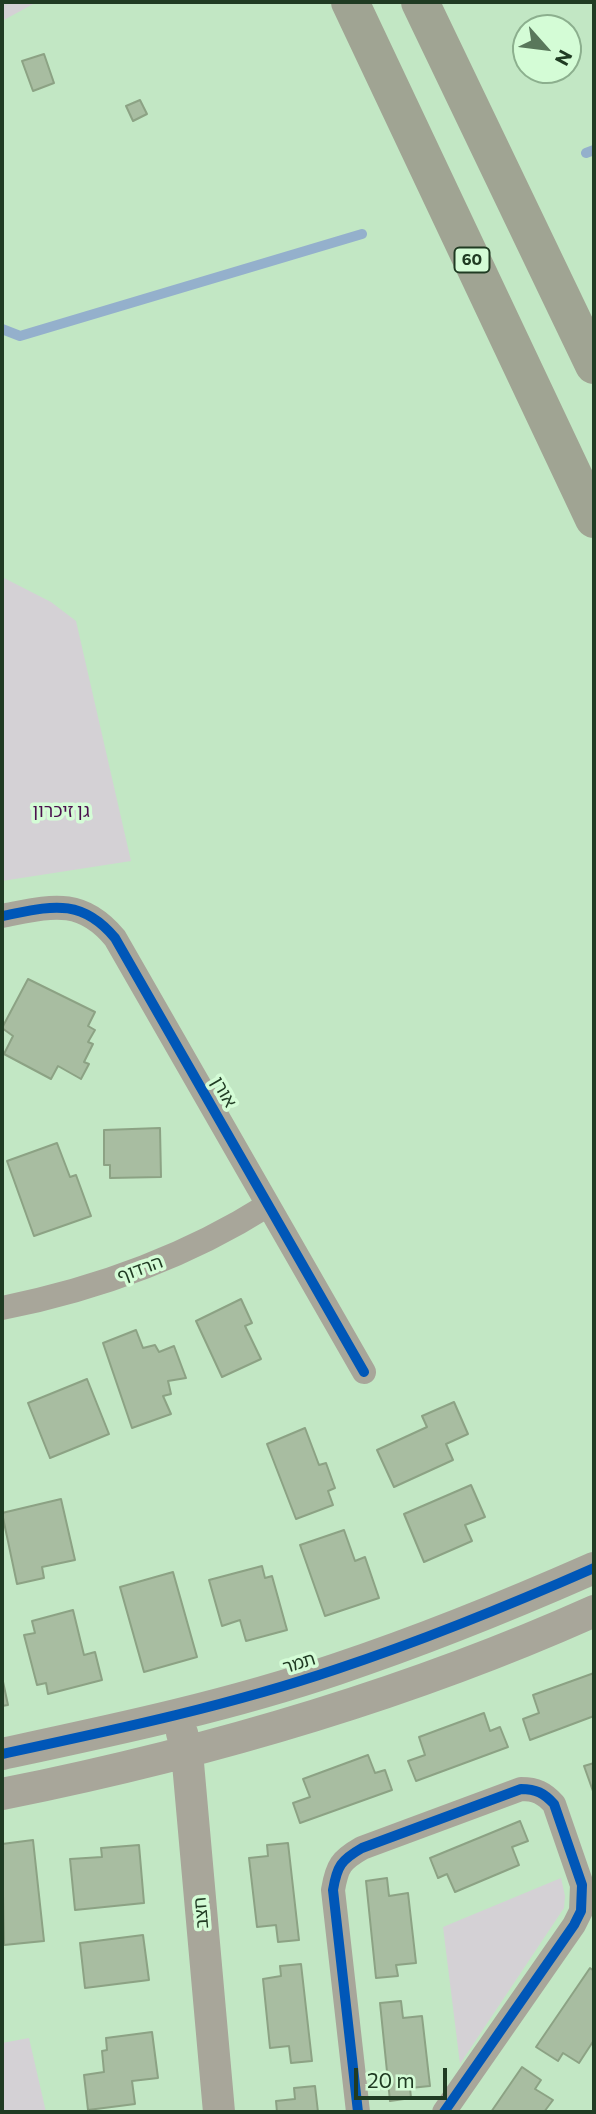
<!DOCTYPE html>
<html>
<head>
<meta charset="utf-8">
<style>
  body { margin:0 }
  #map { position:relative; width:596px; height:2114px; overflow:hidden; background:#c2e7c4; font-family:Commissioner,sans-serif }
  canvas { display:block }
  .frame { position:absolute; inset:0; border:4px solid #203b23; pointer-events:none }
  .north { position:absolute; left:512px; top:14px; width:70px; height:70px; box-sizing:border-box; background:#d4fcd6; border:2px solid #8caf8e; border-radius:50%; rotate:118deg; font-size:19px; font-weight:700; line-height:28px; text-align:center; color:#203b23 }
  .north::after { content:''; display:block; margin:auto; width:24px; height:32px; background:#59775b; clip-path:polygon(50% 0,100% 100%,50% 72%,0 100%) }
  .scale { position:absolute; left:354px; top:2068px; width:93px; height:32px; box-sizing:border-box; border:4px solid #203b23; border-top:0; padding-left:9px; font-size:21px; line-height:24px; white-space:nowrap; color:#203b23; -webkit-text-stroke:5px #d4fcd6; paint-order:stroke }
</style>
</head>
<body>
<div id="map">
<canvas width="596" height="2114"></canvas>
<div class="frame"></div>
<div class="north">N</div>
<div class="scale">20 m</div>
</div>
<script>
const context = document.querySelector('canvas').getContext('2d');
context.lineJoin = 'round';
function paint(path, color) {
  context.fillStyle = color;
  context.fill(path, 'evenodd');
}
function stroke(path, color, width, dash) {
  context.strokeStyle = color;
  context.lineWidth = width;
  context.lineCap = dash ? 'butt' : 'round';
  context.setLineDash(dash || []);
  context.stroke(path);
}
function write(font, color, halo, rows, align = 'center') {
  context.font = font + ' Commissioner,"Noto Sans Hebrew",sans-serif';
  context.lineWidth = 7;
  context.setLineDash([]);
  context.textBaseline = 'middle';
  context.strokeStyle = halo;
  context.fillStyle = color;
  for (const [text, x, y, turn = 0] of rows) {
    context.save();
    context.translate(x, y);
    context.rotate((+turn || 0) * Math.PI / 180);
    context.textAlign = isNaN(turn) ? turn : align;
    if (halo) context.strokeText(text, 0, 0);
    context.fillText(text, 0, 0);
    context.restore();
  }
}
paint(new Path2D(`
  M2,2H37L2,21Z
  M2,577L51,602L76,621L131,861L2,881Z
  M561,1878L565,1896L564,1908L460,2064L443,1927Z
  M29,2038L46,2112H2V2043Z`), '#d4d1d5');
stroke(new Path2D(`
  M586,153L594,150
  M2,329L20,336L362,234`), '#94b0cc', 10);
const building = new Path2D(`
  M44,54L54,83L33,91L22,61Z
  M140,100L147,114L133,121L126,106Z
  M28,979L95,1012L88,1026L95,1030L88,1042L93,1044L84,1062L89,1064L81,1079L58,1066L51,1079L4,1054L13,1036L2,1028Z
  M160,1128L161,1177L110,1178V1165H104V1130Z
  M57,1143L70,1177L76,1175L91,1216L34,1236L7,1161Z
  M241,1299L252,1323L245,1326L261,1359L222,1377L196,1321Z
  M136,1330L143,1348L155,1345L159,1352L174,1346L186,1378L168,1381L171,1394L163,1396L171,1414L132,1428L103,1343Z
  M87,1379L109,1434L50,1458L28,1403Z
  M454,1402L468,1434L446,1444L453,1460L394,1487L377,1450L427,1427L422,1416Z
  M305,1428L319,1465L326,1463L335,1488L328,1491L333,1505L296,1519L267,1444Z
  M471,1485L485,1517L465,1525L472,1541L424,1562L404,1514Z
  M61,1499L75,1560L42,1567L44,1578L17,1584L2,1513Z
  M344,1530L355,1561L365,1557L379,1598L325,1616L300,1545Z
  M262,1566L265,1578L272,1576L287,1630L246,1641L240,1620L222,1626L209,1580Z
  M173,1572L197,1657L144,1672L120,1587Z
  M73,1610L84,1655L95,1652L102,1680L48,1694L46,1683L37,1685L24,1635L35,1633L32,1621Z
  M594,1673V1716L530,1740L523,1719L539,1713L533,1695Z
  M2,1677L8,1705L2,1706Z
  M484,1713L490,1731L500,1727L508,1747L416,1781L408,1761L425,1755L419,1737Z
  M368,1755L375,1773L385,1770L392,1790L300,1823L293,1803L310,1797L303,1779Z
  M594,1763V1794L584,1766Z
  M520,1821L528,1841L512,1847L519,1865L455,1892L447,1874L438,1878L430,1858Z
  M33,1840L44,1941L4,1945L2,1844Z
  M288,1843L299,1940L278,1942L276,1925L257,1927L249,1858L268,1856L267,1845Z
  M139,1845L144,1903L75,1910L70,1859L102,1857L101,1848Z
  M387,1878L389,1896L408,1893L416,1963L396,1965L398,1976L376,1978L366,1881Z
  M143,1935L149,1980L85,1988L80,1943Z
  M301,1964L312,2061L291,2063L289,2046L270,2048L263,1979L281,1976L280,1966Z
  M590,1968L594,1971V2040L579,2063L563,2053L558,2061L536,2047Z
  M401,2001L403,2018L422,2016L430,2086L410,2088L411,2098L390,2101L380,2003Z
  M152,2032L158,2078L132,2081L135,2104L88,2110L84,2075L104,2072L102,2051L107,2050L106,2038Z
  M522,2067L541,2080L535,2089L553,2100L544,2112H491Z
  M315,2086L318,2112H277L276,2101L295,2099L294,2088Z`);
paint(building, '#a8bda1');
stroke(building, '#8ca284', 2);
stroke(new Path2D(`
  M2,916C49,907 80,896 115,938L364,1372
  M2,1308C97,1289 186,1257 268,1205
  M358,2112L333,1890C337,1866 341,1860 362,1848L521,1789C536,1789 544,1793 554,1804L582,1885L581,1911L574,1925L444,2112`), '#a8a69a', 24);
stroke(new Path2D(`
  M182,1733L187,1752L219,2112
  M2,1754C114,1730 228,1706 337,1669C424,1640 510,1605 594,1568
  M2,1794C206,1753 404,1696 594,1611`), '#a8a69a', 32);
stroke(new Path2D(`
  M350,2L594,519
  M420,2L594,365`), '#a0a493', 38);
stroke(new Path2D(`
  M2,916C49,907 80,896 115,938L364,1372
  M2,1754C114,1730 228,1706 337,1669C424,1640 510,1605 594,1568
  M358,2112L333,1890C337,1866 341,1860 362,1848L521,1789C536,1789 544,1793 554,1804L582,1885L581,1911L574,1925L444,2112`), '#0057b8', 10);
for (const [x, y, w] of [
  [472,260,35]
]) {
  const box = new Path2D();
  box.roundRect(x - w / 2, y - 12.5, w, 25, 5);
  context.fillStyle = '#d4fcd6';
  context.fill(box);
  stroke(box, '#203b23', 2);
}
write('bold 16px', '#203b23', null, [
  ["60",472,260]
]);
write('18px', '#4a104d', '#d4fcd6', [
  ["גן זיכרון",61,811]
]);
write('18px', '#203b23', '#d4fcd6', [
  ["אורן",224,1092,60],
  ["הרדוף",140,1269,-20],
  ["תמר",299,1663,-17],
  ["חצב",201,1913,-95]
]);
</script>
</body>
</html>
